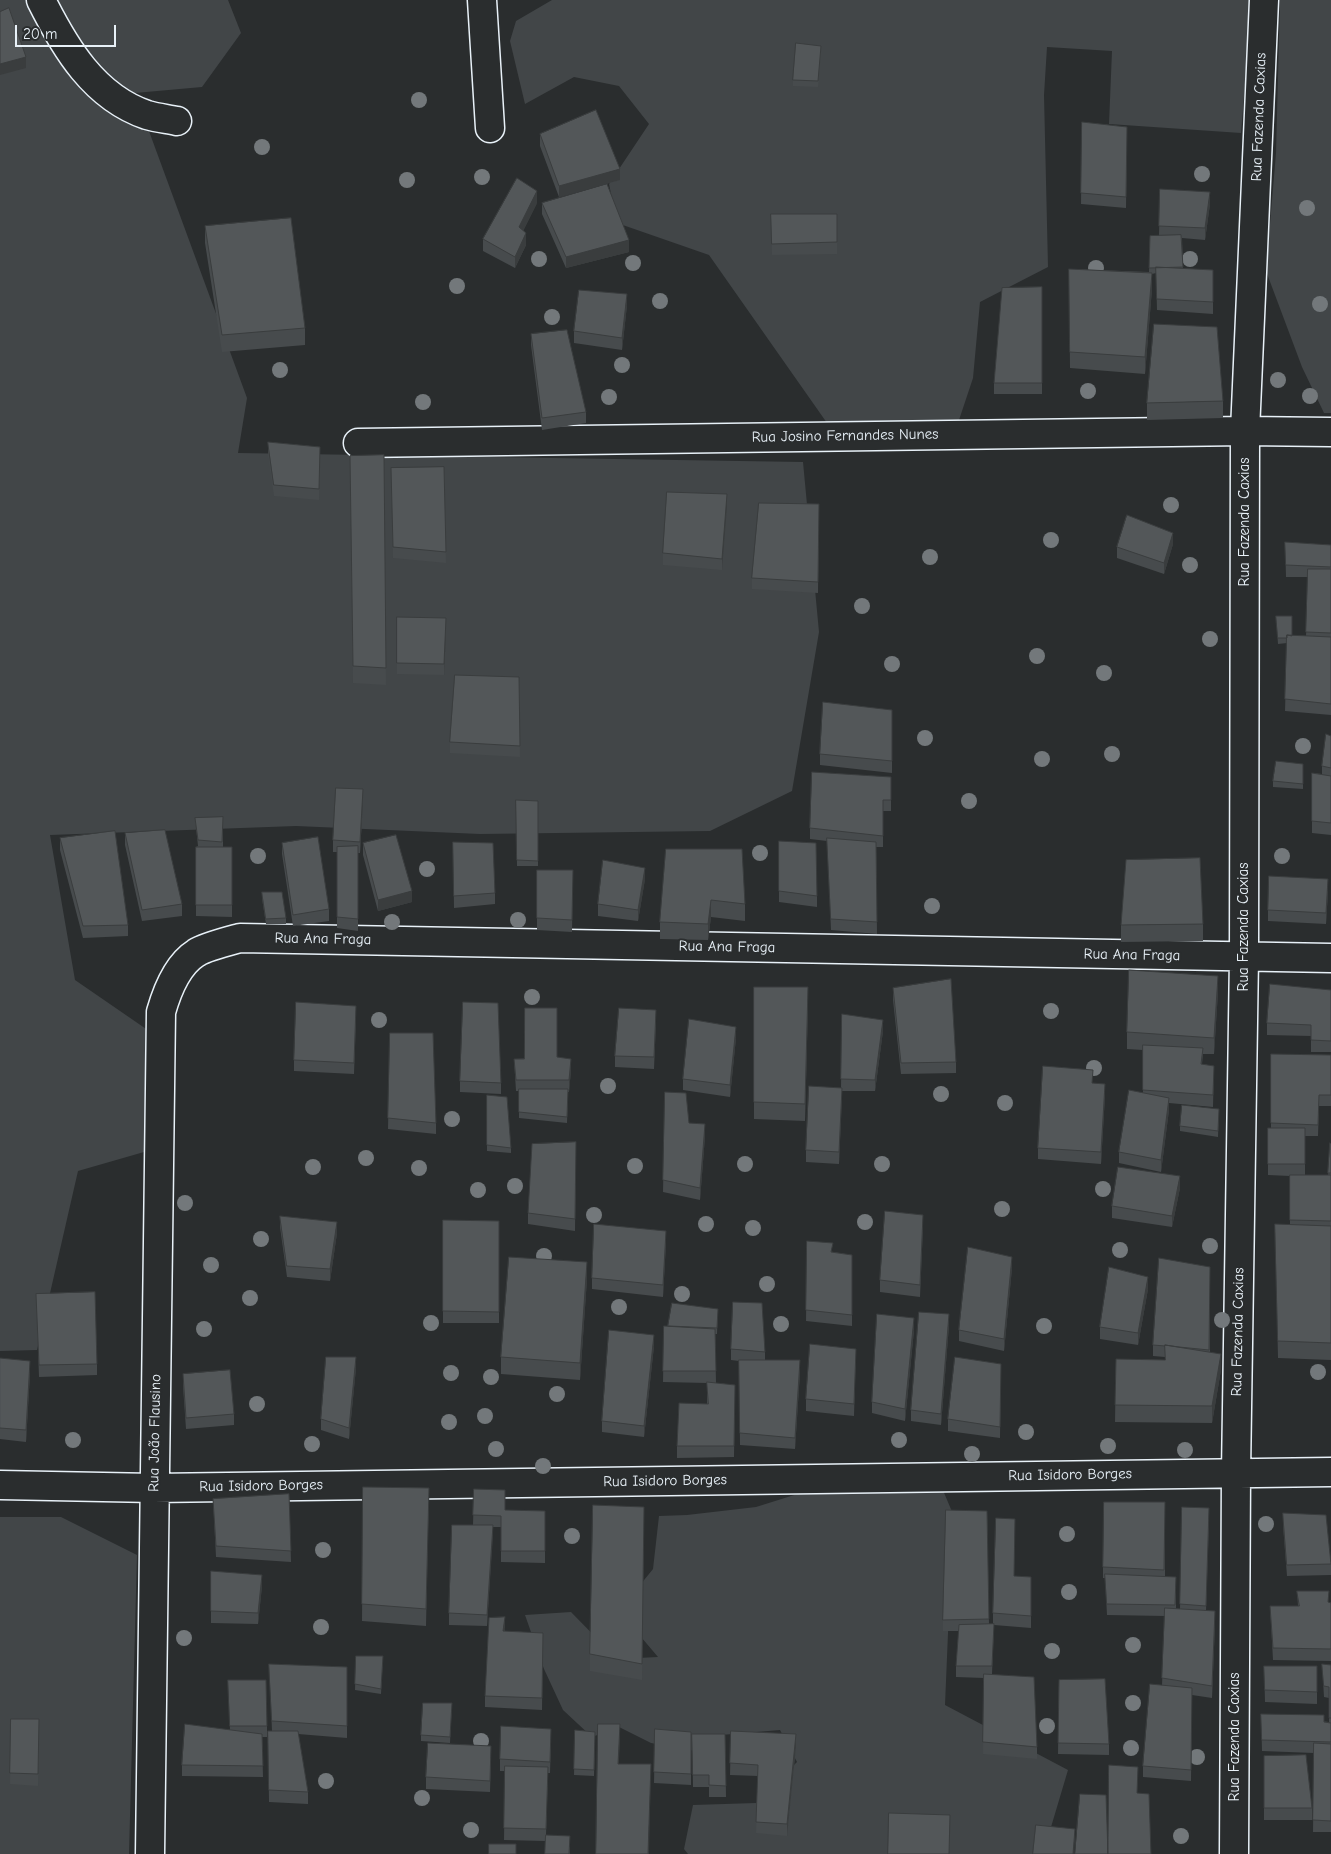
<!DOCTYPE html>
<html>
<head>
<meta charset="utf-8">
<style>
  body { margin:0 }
  #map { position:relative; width:1331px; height:1854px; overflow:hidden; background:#2a2d2e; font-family:"Comic Neue",sans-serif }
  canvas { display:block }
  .scale { position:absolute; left:15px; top:25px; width:101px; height:22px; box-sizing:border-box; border:2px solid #e8f1f8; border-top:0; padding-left:6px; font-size:15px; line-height:18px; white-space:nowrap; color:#e8f1f8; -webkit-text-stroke:4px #2a2d2e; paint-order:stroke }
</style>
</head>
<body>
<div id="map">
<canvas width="1331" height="1854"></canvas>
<div class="scale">20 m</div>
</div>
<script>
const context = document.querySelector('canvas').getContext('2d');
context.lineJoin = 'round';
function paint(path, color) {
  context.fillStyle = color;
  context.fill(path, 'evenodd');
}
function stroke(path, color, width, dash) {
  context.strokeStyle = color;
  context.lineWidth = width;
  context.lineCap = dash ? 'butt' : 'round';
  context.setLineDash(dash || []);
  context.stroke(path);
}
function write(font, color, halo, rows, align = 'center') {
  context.font = font + ' "Comic Neue",sans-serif';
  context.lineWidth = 4;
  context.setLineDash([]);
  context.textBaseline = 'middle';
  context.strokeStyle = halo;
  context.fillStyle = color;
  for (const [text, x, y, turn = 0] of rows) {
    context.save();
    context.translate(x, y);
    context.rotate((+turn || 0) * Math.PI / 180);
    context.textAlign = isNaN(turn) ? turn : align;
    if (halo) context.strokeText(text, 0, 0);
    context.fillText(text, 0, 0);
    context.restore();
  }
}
paint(new Path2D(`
  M0,0H228L241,33L202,87L135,93L247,398L238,453L803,462L819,632L792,791L710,831L480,834L296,826L50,835L75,980L152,1033L144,1152L78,1171L37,1350L0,1351Z
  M552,0H1252L1241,133L1109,124L1112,51L1047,47L1044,95L1048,267L980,302L973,378L958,423H827L709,255L617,223L609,184L649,124L619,86L574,77L525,104L510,41L516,21Z
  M1280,0H1331V413H1324L1302,367L1266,271L1276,153Z
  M942,1488L953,1514L945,1705L1068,1770L1043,1854H688L684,1849L693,1805L756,1803L797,1762L780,1730L721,1735L696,1751L651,1743L619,1727L592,1737L563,1710L544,1669L525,1615L571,1612L617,1659L658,1657L619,1611L653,1569L659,1516L687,1515L756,1507L807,1491Z
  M0,1517H61L137,1555L129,1854H0Z`), '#424648');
const minor = new Path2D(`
  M41,0C65,48 94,97 147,115C157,118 168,119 177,121
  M482,0L490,128
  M358,443L1245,431L1331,432
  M0,1485L154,1488L1331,1472
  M150,1854L161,1012C167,991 177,965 196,953C205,947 229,941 240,938L1331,958
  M1234,1854L1236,1472L1244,957L1245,431L1264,0`);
stroke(minor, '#e8f1f8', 31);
stroke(minor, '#2a2d2e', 28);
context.fillStyle = '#73787b';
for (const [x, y] of [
  [419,100],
  [262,147],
  [1202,174],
  [482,177],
  [407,180],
  [1307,208],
  [539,259],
  [1190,259],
  [633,263],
  [1096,268],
  [457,286],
  [660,301],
  [1320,304],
  [552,317],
  [622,365],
  [280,370],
  [1278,380],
  [1088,391],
  [1310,396],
  [609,397],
  [423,402],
  [1171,505],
  [1051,540],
  [930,557],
  [1190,565],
  [862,606],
  [1210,639],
  [1037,656],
  [892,664],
  [1104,673],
  [925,738],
  [1303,746],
  [1112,754],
  [1042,759],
  [969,801],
  [760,853],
  [258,856],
  [1282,856],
  [427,869],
  [932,906],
  [518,920],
  [392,922],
  [532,997],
  [1051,1011],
  [379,1020],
  [1094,1068],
  [608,1086],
  [941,1094],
  [1005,1103],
  [452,1119],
  [366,1158],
  [745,1164],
  [882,1164],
  [635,1166],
  [313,1167],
  [419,1168],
  [515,1186],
  [1103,1189],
  [478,1190],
  [185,1203],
  [1002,1209],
  [594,1215],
  [865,1222],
  [706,1224],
  [753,1228],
  [261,1239],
  [1210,1246],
  [1120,1250],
  [544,1256],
  [211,1265],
  [767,1284],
  [682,1294],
  [250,1298],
  [619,1307],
  [1222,1320],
  [431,1323],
  [781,1324],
  [1044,1326],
  [204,1329],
  [1318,1372],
  [451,1373],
  [491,1377],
  [557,1394],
  [257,1404],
  [485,1416],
  [449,1422],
  [1026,1432],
  [73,1440],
  [899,1440],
  [312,1444],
  [1108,1446],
  [496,1449],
  [1185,1450],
  [972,1454],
  [543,1466],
  [1266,1524],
  [1067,1534],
  [572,1536],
  [323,1550],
  [1069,1592],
  [321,1627],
  [184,1638],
  [1133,1645],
  [1052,1651],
  [1133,1703],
  [1047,1726],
  [481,1741],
  [1131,1748],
  [1197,1757],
  [326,1781],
  [422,1798],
  [471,1830],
  [1181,1836]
]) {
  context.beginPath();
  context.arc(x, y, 8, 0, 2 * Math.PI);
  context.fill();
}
paint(new Path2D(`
  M821,52L818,87L793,86V80Z
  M1082,122L1127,127L1126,208L1081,204Z
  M540,134L620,180L559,197L540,146Z
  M1160,189L1210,204L1205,240L1182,238L1183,269L1213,270V314L1157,310L1156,273L1152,274V289L1145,374L1070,368L1069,269L1149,272L1150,236H1159Z
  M537,203L523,231L526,245L515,268L483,251V239Z
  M542,203L629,252L566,268L542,214Z
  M771,214H837V254L772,255Z
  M205,226L305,328V345L222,352L205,243Z
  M1042,287V394H994V383Z
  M627,305L622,350L574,343V331Z
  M531,334L586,412V423L542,430L531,345Z
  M1223,401V418L1147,420V403Z
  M268,442L320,447L319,500L274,496L268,453Z
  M384,455L386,685L353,683L350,456Z
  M444,467L446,563L393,558L391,468Z
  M819,504L818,593L752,589V578Z
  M727,506L722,570L663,565V553Z
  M1285,542L1331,545V715L1285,711L1287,643L1278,644L1276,616L1292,636H1306L1308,577H1286Z
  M1173,544L1164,574L1117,558V547Z
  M397,617L446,629L444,675L397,674Z
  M519,677L520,757L450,753V742Z
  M892,710V773L820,765V754Z
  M1331,736V835L1312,833V773L1322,774V766Z
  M1303,764V789L1273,787V781Z
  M891,777V811H883V847H876L877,934L831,930L827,841L810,839V828Z
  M516,800L538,801V866H517Z
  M363,801L360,853H358V931L337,928V852H333V840Z
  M223,817V847H232V917L196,916V847L198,846L195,818Z
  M125,833L182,904V916L142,921L125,845Z
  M60,838L128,925V936L83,938L60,850Z
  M779,841L817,896V907L779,902Z
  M453,842L495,893V904L454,908Z
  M282,843L329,909V921L293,926L282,854Z
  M363,843L412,902L378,911L363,855Z
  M666,849L745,904V921L711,917L708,940L660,939V922Z
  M537,870H573L572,932L537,930Z
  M645,879L638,921L598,916V904Z
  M1328,891L1326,924L1268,921V910Z
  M262,892L286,918V924H266L262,898Z
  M1203,924V941L1121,942V925Z
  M754,987L808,1003L805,1121L754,1119Z
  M893,988L956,1062V1073L901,1074L893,1000Z
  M1331,990V1052H1311V1036L1267,1035V1023Z
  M1218,992L1214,1054H1203L1202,1064L1214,1066L1213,1107L1169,1103V1110L1161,1172L1119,1163V1152L1143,1093V1050L1127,1049V1032Z
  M842,1014L883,1031L875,1091H842L839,1164L806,1162V1150L841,1088Z
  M356,1017L354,1074L294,1071V1060Z
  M656,1021L654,1069L615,1067V1056Z
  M390,1033L436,1123V1134L388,1129Z
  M736,1038L730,1097L683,1090V1079Z
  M1271,1054L1331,1055V1106H1319L1318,1136H1305V1175H1328L1331,1144V1360L1278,1358L1275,1224L1290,1225V1176L1268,1175V1128H1271Z
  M557,1057L571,1070L569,1092H568L567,1123L519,1118V1091H516L514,1059Z
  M460,1081L501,1083V1094L460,1092Z
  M1093,1083L1105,1095L1101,1164L1038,1159V1148Z
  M665,1092L689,1123L705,1136L700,1200L663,1192Z
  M487,1095L511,1148V1153L487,1151Z
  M1219,1109L1218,1137L1180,1131V1126Z
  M576,1142L575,1231L528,1224V1213Z
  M1180,1188L1172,1227L1112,1218V1206Z
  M280,1216L337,1233L330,1281L287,1277L280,1227Z
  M443,1220L499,1221V1323H443Z
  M923,1226L920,1297L880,1292V1280Z
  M807,1241L833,1252L852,1255V1326L806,1321Z
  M666,1242L663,1297L592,1289V1278Z
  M1210,1267V1352L1221,1370L1212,1423L1115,1422L1116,1359L1165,1360V1357L1153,1356V1345Z
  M1012,1268L1004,1351L959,1341V1330Z
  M587,1279L580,1380L501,1374V1357Z
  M1148,1289L1138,1345L1100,1339V1327Z
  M36,1294L97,1364V1375L39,1377Z
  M718,1309L717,1334H715L716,1383L735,1385L734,1457L677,1458V1446L707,1404V1383L663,1382L664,1326L668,1327Z
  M949,1325L941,1425L911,1421V1410Z
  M914,1330L905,1421L872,1413V1402Z
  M654,1346L644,1437L602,1432V1421Z
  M731,1349L765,1352V1360L800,1372L795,1449L740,1445L739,1361L731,1360Z
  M856,1349L854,1416L806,1411V1399Z
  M0,1358L30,1373L26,1442L0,1439Z
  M1001,1364L1000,1438L948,1431V1419Z
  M356,1368L349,1439L321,1430V1419Z
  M183,1374L234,1414V1425L186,1429L183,1386Z
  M363,1487L429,1488L426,1626L362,1621Z
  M474,1489L505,1510L545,1511V1563L501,1562V1527H493L487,1626L449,1625V1613L473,1525Z
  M289,1494L291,1562L216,1557L213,1499Z
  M1165,1502V1576L1176,1588V1609H1180L1182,1507L1209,1520L1206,1611L1215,1622L1212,1698L1192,1695L1191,1781L1143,1777V1766L1162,1685L1165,1616L1107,1615L1105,1578H1103V1567Z
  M644,1507L642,1680L590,1671V1654Z
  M987,1511L989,1624H993V1613L1014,1576L1031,1577V1628L994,1625L992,1674L1037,1747V1759L983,1754L984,1678L956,1677V1666L959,1631H943V1620Z
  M1283,1513L1331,1562V1575L1287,1576L1283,1525Z
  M211,1571L262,1586L258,1624L211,1623Z
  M1297,1591L1329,1602L1331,1603V1661L1273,1660L1270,1606H1298Z
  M505,1628V1631L543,1633L542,1710L485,1707V1696Z
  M356,1656H383L381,1694L355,1690Z
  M269,1664L347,1667V1738L298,1734L308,1792V1804L269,1802L268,1731H272Z
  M1322,1664L1331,1665V1832H1313L1314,1753L1262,1751L1261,1714L1329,1722V1698L1324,1697Z
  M1264,1666H1317V1704L1265,1702Z
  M228,1680L267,1726V1737H262L263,1777L182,1776V1765L230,1730Z
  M1059,1680L1109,1744V1755L1058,1754Z
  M452,1703L450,1743L421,1741V1735Z
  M11,1719H39L38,1786L10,1784Z
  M655,1729L691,1732V1785L654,1783Z
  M575,1730L595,1732L594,1776L574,1775Z
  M731,1731L796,1746L787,1836L756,1833L758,1776L730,1775Z
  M692,1734H725L726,1797H709V1787H693Z
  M551,1740L550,1773H548L546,1835L570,1847V1854H545V1841L504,1840L505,1771H500V1759Z
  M1264,1756L1312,1808V1820H1264Z
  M491,1758L490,1792L426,1789V1777Z`), '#474b4d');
paint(new Path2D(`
  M26,57V68L0,75V64Z
  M620,169V180L559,197V186Z
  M537,191V203L519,239V227Z
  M1210,192V204L1205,240V228Z
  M526,233V245L515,268V257Z
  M629,240V252L566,268V257Z
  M1152,273V289L1145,374V357Z
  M627,294V305L622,350V338Z
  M727,494V506L722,570V559Z
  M1173,533V544L1164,574V563Z
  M446,618V629L444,675V664Z
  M363,789V801L360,853V842Z
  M645,868V879L638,921V910Z
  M1328,879V891L1326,924V913Z
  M412,891V902L378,911V900Z
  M711,900V917L708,940V924Z
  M1218,976V992L1214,1054V1038Z
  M808,987V1003L805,1121V1104Z
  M883,1020V1031L875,1091V1080Z
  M736,1027V1038L730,1097V1085Z
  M571,1059V1070L569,1092V1080Z
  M1105,1084V1095L1101,1164V1152Z
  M842,1088V1099L839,1164V1152Z
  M1169,1098V1110L1161,1172V1160Z
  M705,1124V1136L700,1200V1188Z
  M1180,1176V1188L1172,1227V1216Z
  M337,1222V1233L330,1281V1269Z
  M666,1231V1242L663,1297V1285Z
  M1012,1257V1268L1004,1351V1339Z
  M587,1262V1279L580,1380V1363Z
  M1148,1277V1289L1138,1345V1333Z
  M949,1314V1325L941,1425V1414Z
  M914,1318V1330L905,1421V1409Z
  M654,1335V1346L644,1437V1426Z
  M1221,1354V1370L1212,1423V1406Z
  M356,1357V1368L349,1439V1428Z
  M800,1360V1372L795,1449V1438Z
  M30,1361V1373L26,1442V1430Z
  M493,1525V1536L487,1626V1615Z
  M262,1575V1586L258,1624V1613Z
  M1215,1611V1622L1212,1698V1686Z
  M505,1617V1628L503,1643V1631Z
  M620,1724V1740L618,1780V1764Z
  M796,1734V1746L787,1836V1824Z
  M651,1764L649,1854H648Z
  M1075,1829V1840L1074,1854H1073Z`), '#3a3d3e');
const building = new Path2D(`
  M9,8L26,57L0,64V12Z
  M796,43L821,46L818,81L793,80Z
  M596,110L620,169L559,186L540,134Z
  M1082,122L1127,127L1126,197L1081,193Z
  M517,178L537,191L519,227L526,233L515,257L483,239Z
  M607,184L629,240L566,257L542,203Z
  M1160,189L1210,192L1205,228L1159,226Z
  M771,214H837V242L772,244Z
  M291,218L305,328L222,335L205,226Z
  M1181,235L1183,267L1149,268L1150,236Z
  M1156,267L1213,270V302L1157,299Z
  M1069,269L1152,273L1145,357L1070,352Z
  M1042,287V383H994L1002,288Z
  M579,290L627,294L622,338L574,331Z
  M1154,324L1217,327L1223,401L1147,403Z
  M567,330L586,412L542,418L531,334Z
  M268,442L320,447L319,489L274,485Z
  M384,455L386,668L353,666L350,456Z
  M444,467L446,552L393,547L391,468Z
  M667,492L727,494L722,559L663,553Z
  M759,503L819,504L818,582L752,578Z
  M1127,515L1173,533L1164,563L1117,547Z
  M1285,542L1331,545V567L1286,565Z
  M1308,569H1331V633L1306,632Z
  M1276,616H1292V636L1287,635V638H1278Z
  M397,617L446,618L444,664L397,663Z
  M1287,635L1331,637V704L1285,699Z
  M455,675L519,677L520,746L450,742Z
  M823,702L892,710V761L820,754Z
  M1326,734L1331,736V768L1322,766Z
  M1276,761L1303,764V784L1273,781Z
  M812,772L891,777V800H883V836L810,828Z
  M1312,773L1331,776V823L1312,821Z
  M336,788L363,789L360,842L333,840Z
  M516,800L538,801V861L517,860Z
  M223,817L222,842L198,840L195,818Z
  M165,830L182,904L142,910L125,833Z
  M115,831L128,925L83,926L60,838Z
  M396,835L412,891L378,900L363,843Z
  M318,837L329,909L293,915L282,843Z
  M827,838L876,842L877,922L831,919Z
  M779,841L816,843L817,896L779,891Z
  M453,842L493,843L495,893L454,896Z
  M358,846V919L337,917V847Z
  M196,847H232V905H196Z
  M666,849H742L745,904L711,900L708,924L660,922Z
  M1200,858L1203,924L1121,925L1126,860Z
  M603,860L645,868L638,910L598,904Z
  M537,870H573L572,920L537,918Z
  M1269,876L1328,879L1326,913L1268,910Z
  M262,892H282L286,918L266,919Z
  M1129,970L1218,976L1214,1038L1127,1032Z
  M951,979L956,1062L901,1063L893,988Z
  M1270,984L1331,990V1041L1311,1040V1025L1267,1023Z
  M754,987H808L805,1104L754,1102Z
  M296,1002L356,1006L354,1063L294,1060Z
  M463,1002L498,1003L501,1083L460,1081Z
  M525,1008H557V1057L571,1059L569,1080H516L514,1059H524Z
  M619,1008L656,1010L654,1057L615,1056Z
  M842,1014L883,1020L875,1080L841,1079Z
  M689,1019L736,1027L730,1085L683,1079Z
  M390,1033H433L436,1123L388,1118Z
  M1143,1045L1203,1048L1201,1064L1214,1066L1213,1095L1143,1090Z
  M1271,1054L1331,1055V1095H1319L1318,1125L1271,1123Z
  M1043,1066L1093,1070L1092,1083L1105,1084L1101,1152L1038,1148Z
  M809,1086L842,1088L839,1152L806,1150Z
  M519,1089H568L567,1117L519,1112Z
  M1129,1090L1169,1098L1161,1160L1119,1152Z
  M665,1092L686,1093L689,1123L705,1124L700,1188L663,1180Z
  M487,1095L507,1097L511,1148L487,1145Z
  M1182,1105L1219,1109L1218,1131L1180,1126Z
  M1268,1128H1305V1164H1268Z
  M576,1142L575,1219L528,1213L532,1144Z
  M1330,1143L1331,1144V1173H1328Z
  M1118,1167L1180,1176L1172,1216L1112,1206Z
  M1290,1175H1331V1221L1290,1220Z
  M885,1211L923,1215L920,1285L880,1280Z
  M280,1216L337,1222L330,1269L287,1266Z
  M443,1220L499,1221V1312L443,1311Z
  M594,1224L666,1231L663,1285L592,1278Z
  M1275,1224L1331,1226V1343L1278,1341Z
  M807,1241L833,1243L831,1252L852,1255V1315L806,1310Z
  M968,1247L1012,1257L1004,1339L959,1330Z
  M509,1257L587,1262L580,1363L501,1357Z
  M1159,1258L1210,1267L1209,1350L1179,1347L1165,1345V1346L1153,1345Z
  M1109,1267L1148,1277L1138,1333L1100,1327Z
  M95,1292L97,1364L39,1365L36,1294Z
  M733,1302L762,1303L765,1352L731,1349Z
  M672,1303L718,1309L717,1328L668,1326Z
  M919,1312L949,1314L941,1414L911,1410Z
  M877,1314L914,1318L905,1409L872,1402Z
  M664,1326L715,1329L716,1371H663Z
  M609,1330L654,1335L644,1426L602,1421Z
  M810,1344L856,1349L854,1404L806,1399Z
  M1165,1345L1221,1354L1212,1406L1115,1405L1116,1359L1165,1360Z
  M326,1357H356L349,1428L321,1419Z
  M955,1357L1001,1364L1000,1427L948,1419Z
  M0,1358L30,1361L26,1430L0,1428Z
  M739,1360H800L795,1438L740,1433Z
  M230,1370L234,1414L186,1418L183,1374Z
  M707,1382L735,1385L734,1446H677L679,1403L708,1404Z
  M363,1487L429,1488L426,1609L362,1604Z
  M474,1489L505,1490V1510L545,1511V1551H501V1516L473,1515Z
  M289,1494L291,1551L216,1546L213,1499Z
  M1104,1502H1165L1164,1570L1103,1567Z
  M593,1505L644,1507L642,1664L590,1654Z
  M1182,1507L1209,1508L1206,1606L1180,1604Z
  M946,1510L987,1511L989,1619L943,1620Z
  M1283,1513L1326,1515L1331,1564L1287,1565Z
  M996,1518L1015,1519L1014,1576L1031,1577V1616L993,1613Z
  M452,1525H493L487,1615L449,1613Z
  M211,1571L262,1575L258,1613L211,1611Z
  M1105,1574L1176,1577L1175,1605L1107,1604Z
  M1297,1591H1329L1328,1602L1331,1603V1649L1273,1648L1270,1606H1299Z
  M1165,1608L1215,1611L1212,1686L1162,1678Z
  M505,1617L503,1631L543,1633L542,1698L485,1696L489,1618Z
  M994,1624L992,1666H956L959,1625Z
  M356,1656H383L381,1689L355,1684Z
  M269,1664L347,1667V1726L272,1721Z
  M1322,1664L1331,1665V1718H1329V1687L1324,1686Z
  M1264,1666H1317V1692L1265,1690Z
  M984,1674L1034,1677L1037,1747L983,1742Z
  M1105,1679L1109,1744L1058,1743L1059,1680Z
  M228,1680H266L267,1726H230Z
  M1150,1684L1192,1688L1191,1770L1143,1766Z
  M423,1703H452L450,1737L421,1735Z
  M1261,1714L1324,1715V1722L1331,1723V1742L1262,1740Z
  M11,1719H39L38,1774L10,1773Z
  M185,1724L262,1734L263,1766L182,1765Z
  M598,1724H620L618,1764H651L648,1854H596Z
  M501,1726L551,1729L550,1762L500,1759Z
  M655,1729L691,1732V1774L654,1772Z
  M575,1730L595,1732L594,1770L574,1769Z
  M268,1731H298L308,1792L269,1790Z
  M731,1731L796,1734L787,1824L756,1822L758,1765L730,1763Z
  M692,1734H725L726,1786L709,1785V1775H693Z
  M428,1743L491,1746L490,1781L426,1777Z
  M1314,1743L1331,1744V1821L1313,1820Z
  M1306,1755L1312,1808H1264V1756Z
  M1109,1765L1138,1767L1137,1793L1149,1794L1151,1854H1108Z
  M505,1766L548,1767L546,1829L504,1828Z
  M1080,1794L1106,1795L1108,1854H1075Z
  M889,1813L950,1815L949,1854H888Z
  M1036,1825L1075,1829L1073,1854H1033Z
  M546,1835L570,1836L569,1854H545Z
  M489,1844H516V1854H489Z`);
paint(building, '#535759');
stroke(building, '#3a3d3e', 1);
write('15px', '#e8f1f8', '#2a2d2e', [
  ["Rua Fazenda Caxias",1259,117,-88],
  ["Rua Josino Fernandes Nunes",845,436,-1],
  ["Rua Fazenda Caxias",1245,522,-90],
  ["Rua Fazenda Caxias",1244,927,-90],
  ["Rua Ana Fraga",323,939,1],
  ["Rua Ana Fraga",727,947,1],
  ["Rua Ana Fraga",1132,955,1],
  ["Rua Fazenda Caxias",1238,1332,-89],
  ["Rua João Flausino",155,1433,-89],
  ["Rua Isidoro Borges",1070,1475,-1],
  ["Rua Isidoro Borges",665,1481,-1],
  ["Rua Isidoro Borges",261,1486,-1],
  ["Rua Fazenda Caxias",1235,1737,-90]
]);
</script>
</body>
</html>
